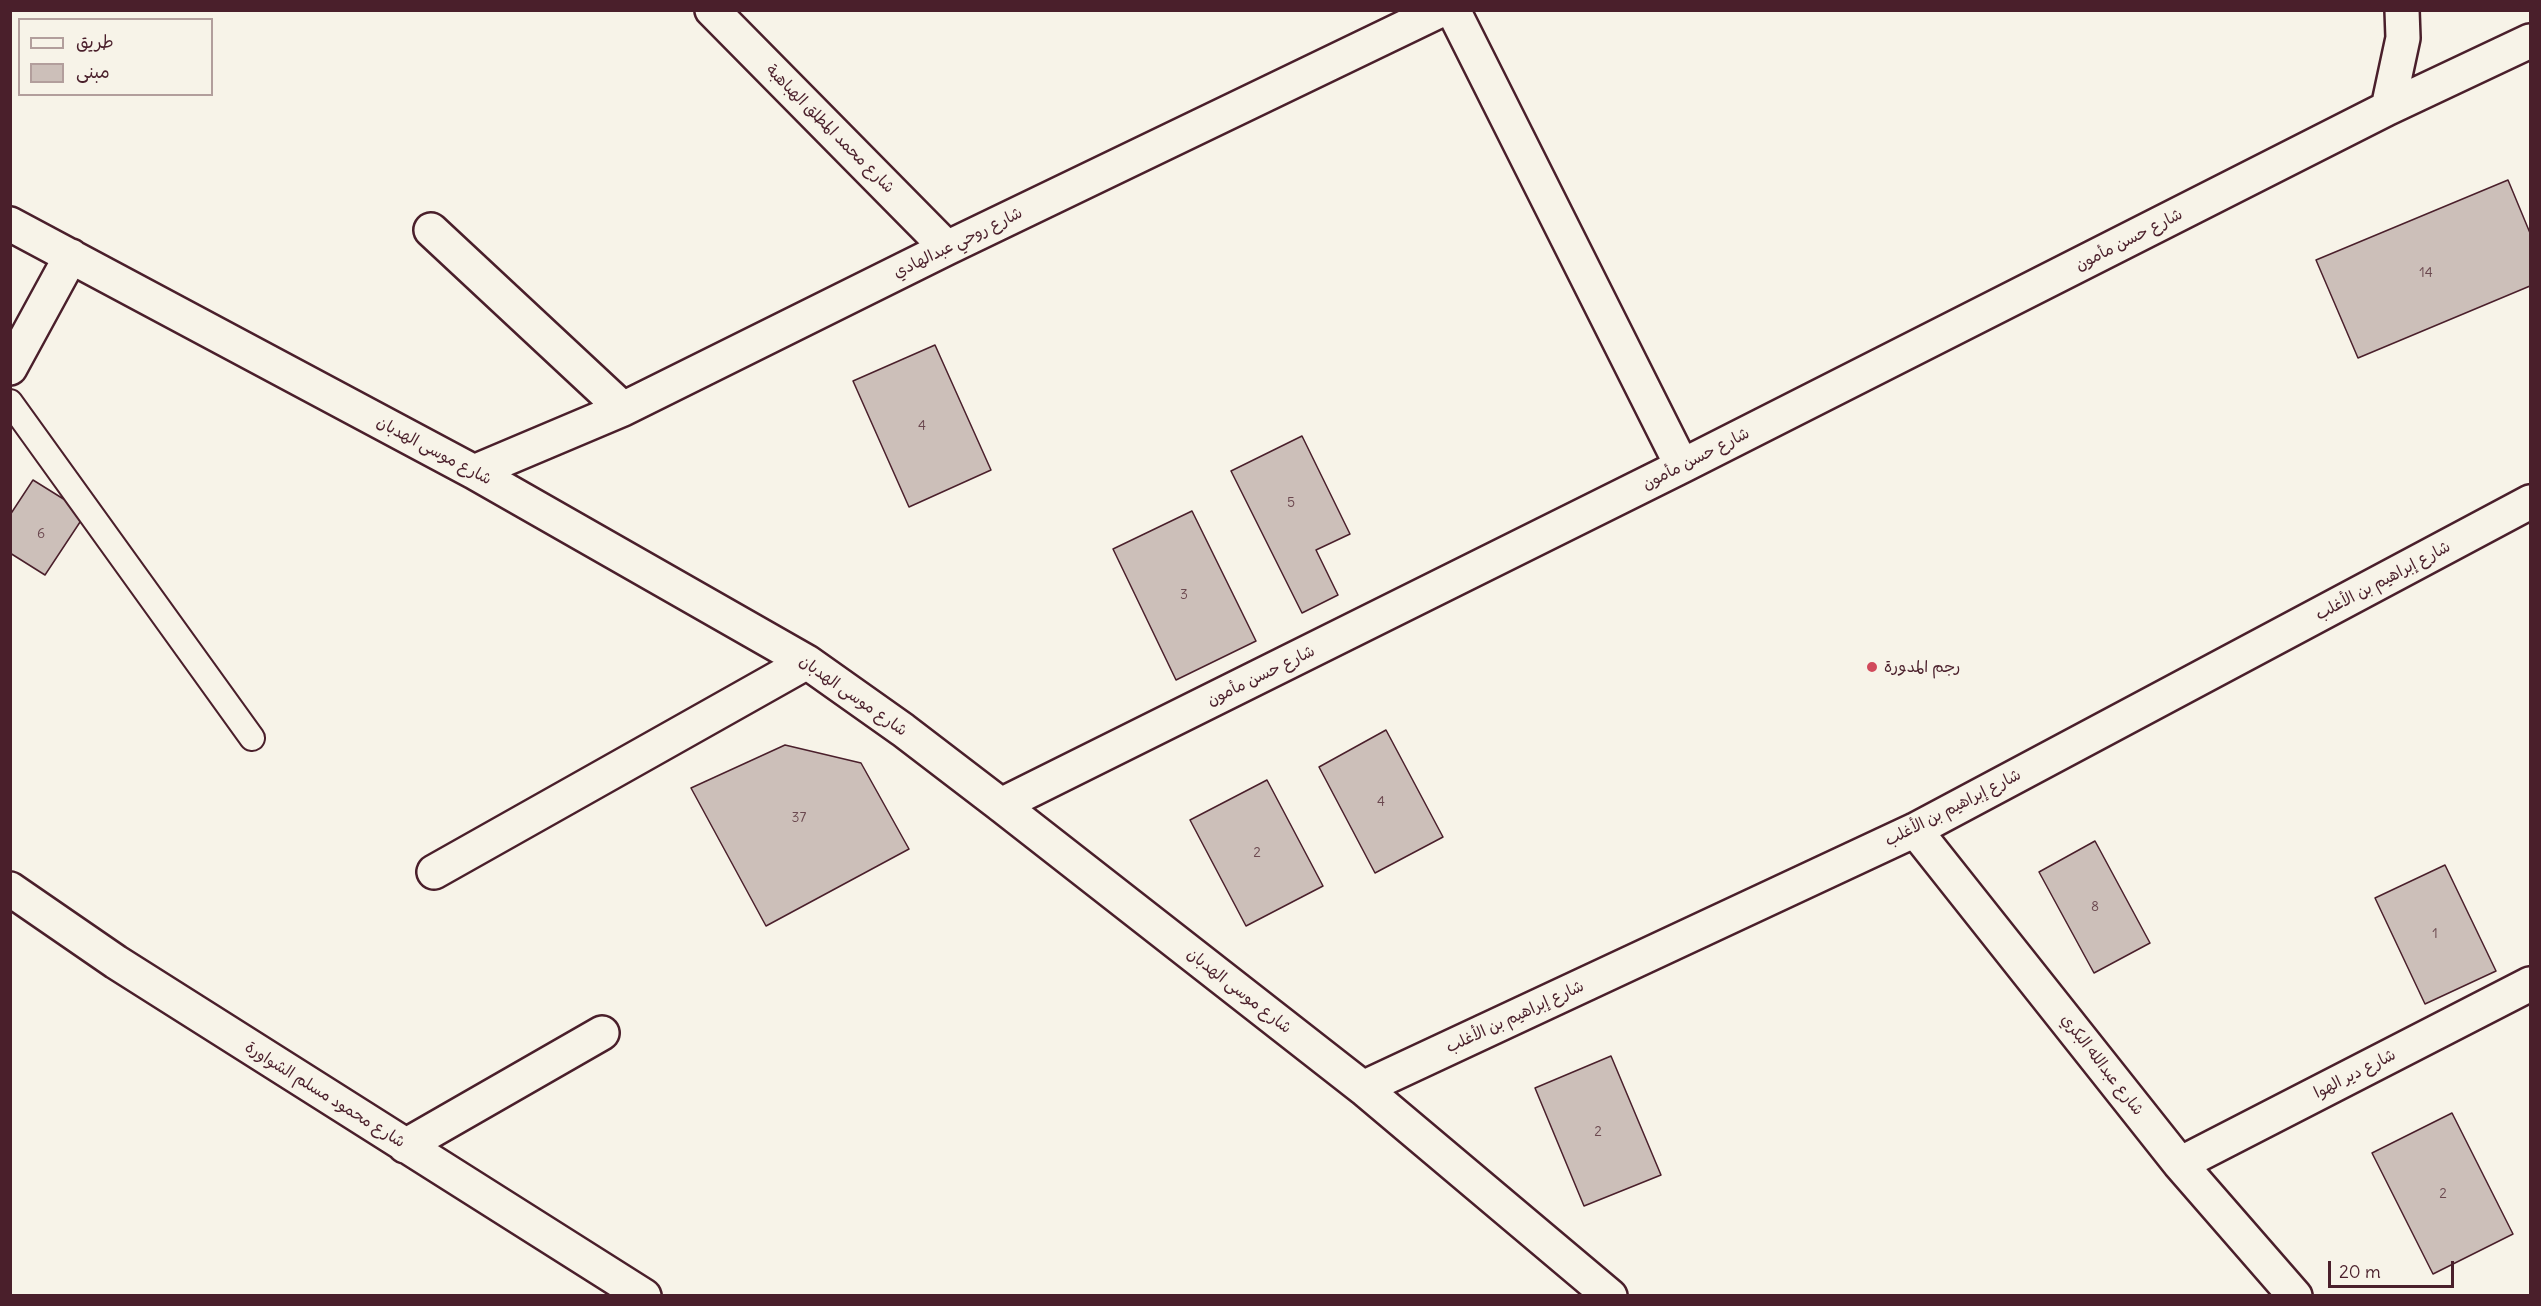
<!DOCTYPE html>
<html>
<head>
<meta charset="utf-8">
<style>
  body { margin:0 }
  #map { position:relative; width:2541px; height:1306px; overflow:hidden; background:#f7f3e8; font-family:Delius,"Playpen Sans Arabic",sans-serif }
  canvas { display:block }
  .frame { position:absolute; inset:0; border:12px solid #4a1f2b; pointer-events:none }
  .legend { position:absolute; left:18px; top:18px; width:195px; height:78px; box-sizing:border-box; background:#f7f3e8; border:2px solid #b29e9c; margin:0; padding:8px 10px; list-style:none; font-size:18px; color:#4a1f2b }
  .legend li { display:flex; align-items:center; gap:12px; height:30px }
  .legend b { width:30px; border:2px solid #b29e9c }
  .scale { position:absolute; left:2328px; top:1261px; width:126px; height:27px; box-sizing:border-box; border:3px solid #4a1f2b; border-top:0; padding-left:8px; font-size:18px; line-height:21px; white-space:nowrap; color:#4a1f2b; -webkit-text-stroke:4px #f7f3e8; paint-order:stroke }
</style>
</head>
<body>
<div id="map">
<canvas width="2541" height="1306"></canvas>
<div class="frame"></div>
<ul class="legend">
<li><b style="height:8px;background:#f7f3e8"></b>طريق</li>
<li><b style="height:16px;background:#ccbfb9"></b>مبنى</li>
</ul>
<div class="scale">20 m</div>
</div>
<script>
const context = document.querySelector('canvas').getContext('2d');
context.lineJoin = 'round';
function paint(path, color) {
  context.fillStyle = color;
  context.fill(path, 'evenodd');
}
function stroke(path, color, width, dash) {
  context.strokeStyle = color;
  context.lineWidth = width;
  context.lineCap = dash ? 'butt' : 'round';
  context.setLineDash(dash || []);
  context.stroke(path);
}
function write(font, color, halo, rows, align = 'center') {
  context.font = font + ' Delius,"Playpen Sans Arabic",sans-serif';
  context.lineWidth = 4.5;
  context.setLineDash([]);
  context.textBaseline = 'middle';
  context.strokeStyle = halo;
  context.fillStyle = color;
  for (const [text, x, y, turn = 0] of rows) {
    context.save();
    context.translate(x, y);
    context.rotate((+turn || 0) * Math.PI / 180);
    context.textAlign = isNaN(turn) ? turn : align;
    if (halo) context.strokeText(text, 0, 0);
    context.fillText(text, 0, 0);
    context.restore();
  }
}
const building = new Path2D(`
  M2508,180L2530,233V286L2358,358L2316,260Z
  M935,345L991,470L909,507L853,381Z
  M1302,436L1350,534L1316,550L1338,595L1302,613L1231,471Z
  M33,480L86,513L45,575L10,553V515Z
  M1192,511L1256,641L1176,680L1113,549Z
  M1386,730L1443,837L1375,873L1319,767Z
  M785,745L861,763L909,849L766,926L691,788Z
  M1267,780L1323,886L1246,926L1190,820Z
  M2095,841L2150,943L2094,973L2039,872Z
  M2445,865L2496,971L2425,1004L2375,898Z
  M1611,1056L1661,1175L1584,1206L1535,1088Z
  M2452,1113L2513,1234L2433,1274L2372,1153Z`);
paint(building, '#ccbfb9');
stroke(building, '#4a1f2b', 1.5);
const service = new Path2D(`
  M10,402L252,738`);
const minor = new Path2D(`
  M712,10L947,248
  M1453,10L1682,466
  M2388,108L2403,38L2402,10
  M10,224L474,472L807,662L903,730L1001,805L1363,1088L1610,1296
  M431,230L623,409
  M10,368L71,256
  M474,472L623,409L947,248L1441,10
  M1001,805L1682,466L2388,108L2530,41
  M1915,830L2180,1164L2295,1296
  M434,872L807,662
  M10,889L116,962L644,1296
  M1363,1088L1915,830L2530,502
  M405,1146L602,1033
  M2180,1164L2530,984`);
stroke(service, '#4a1f2b', 28);
stroke(minor, '#4a1f2b', 38);
stroke(service, '#f7f3e8', 24);
stroke(minor, '#f7f3e8', 33);
for (const [x, y, r, color] of [
  [1872,667,6,"#d1495b"]
]) {
  const dot = new Path2D();
  dot.arc(x, y, r, 0, 2 * Math.PI);
  context.fillStyle = color;
  context.fill(dot);
  stroke(dot, '#f7f3e8', 2);
}
write('14px', '#6a474e', null, [
  ["14",2426,273],
  ["4",922,426],
  ["5",1291,503],
  ["6",41,534],
  ["3",1184,595],
  ["4",1381,802],
  ["37",799,818],
  ["2",1257,853],
  ["8",2095,907],
  ["1",2435,934],
  ["2",1598,1132],
  ["2",2443,1194]
]);
write('16px', '#4a1f2b', '#f7f3e8', [
  ["شارع محمد المطلق الهباهبة",830,129,45],
  ["شارع حسن مأمون",2129,240,-27],
  ["شارع روحي عبدالهادي",958,243,-26],
  ["شارع موسى الهدبان",434,451,28],
  ["شارع حسن مأمون",1696,459,-27],
  ["شارع إبراهيم بن الأغلب",2383,581,-28],
  ["شارع حسن مأمون",1261,676,-26],
  ["شارع موسى الهدبان",853,696,35],
  ["شارع إبراهيم بن الأغلب",1953,808,-27],
  ["شارع موسى الهدبان",1239,991,38],
  ["شارع إبراهيم بن الأغلب",1515,1017,-25],
  ["شارع عبدالله البكري",2102,1065,52],
  ["شارع دير الهوا",2355,1074,-27],
  ["شارع محمود مسلم الشواورة",325,1095,32]
]);
write('16px', '#4a1f2b', '#f7f3e8', [
  ["رجم المدورة",1884,667]
], 'left');
</script>
</body>
</html>
